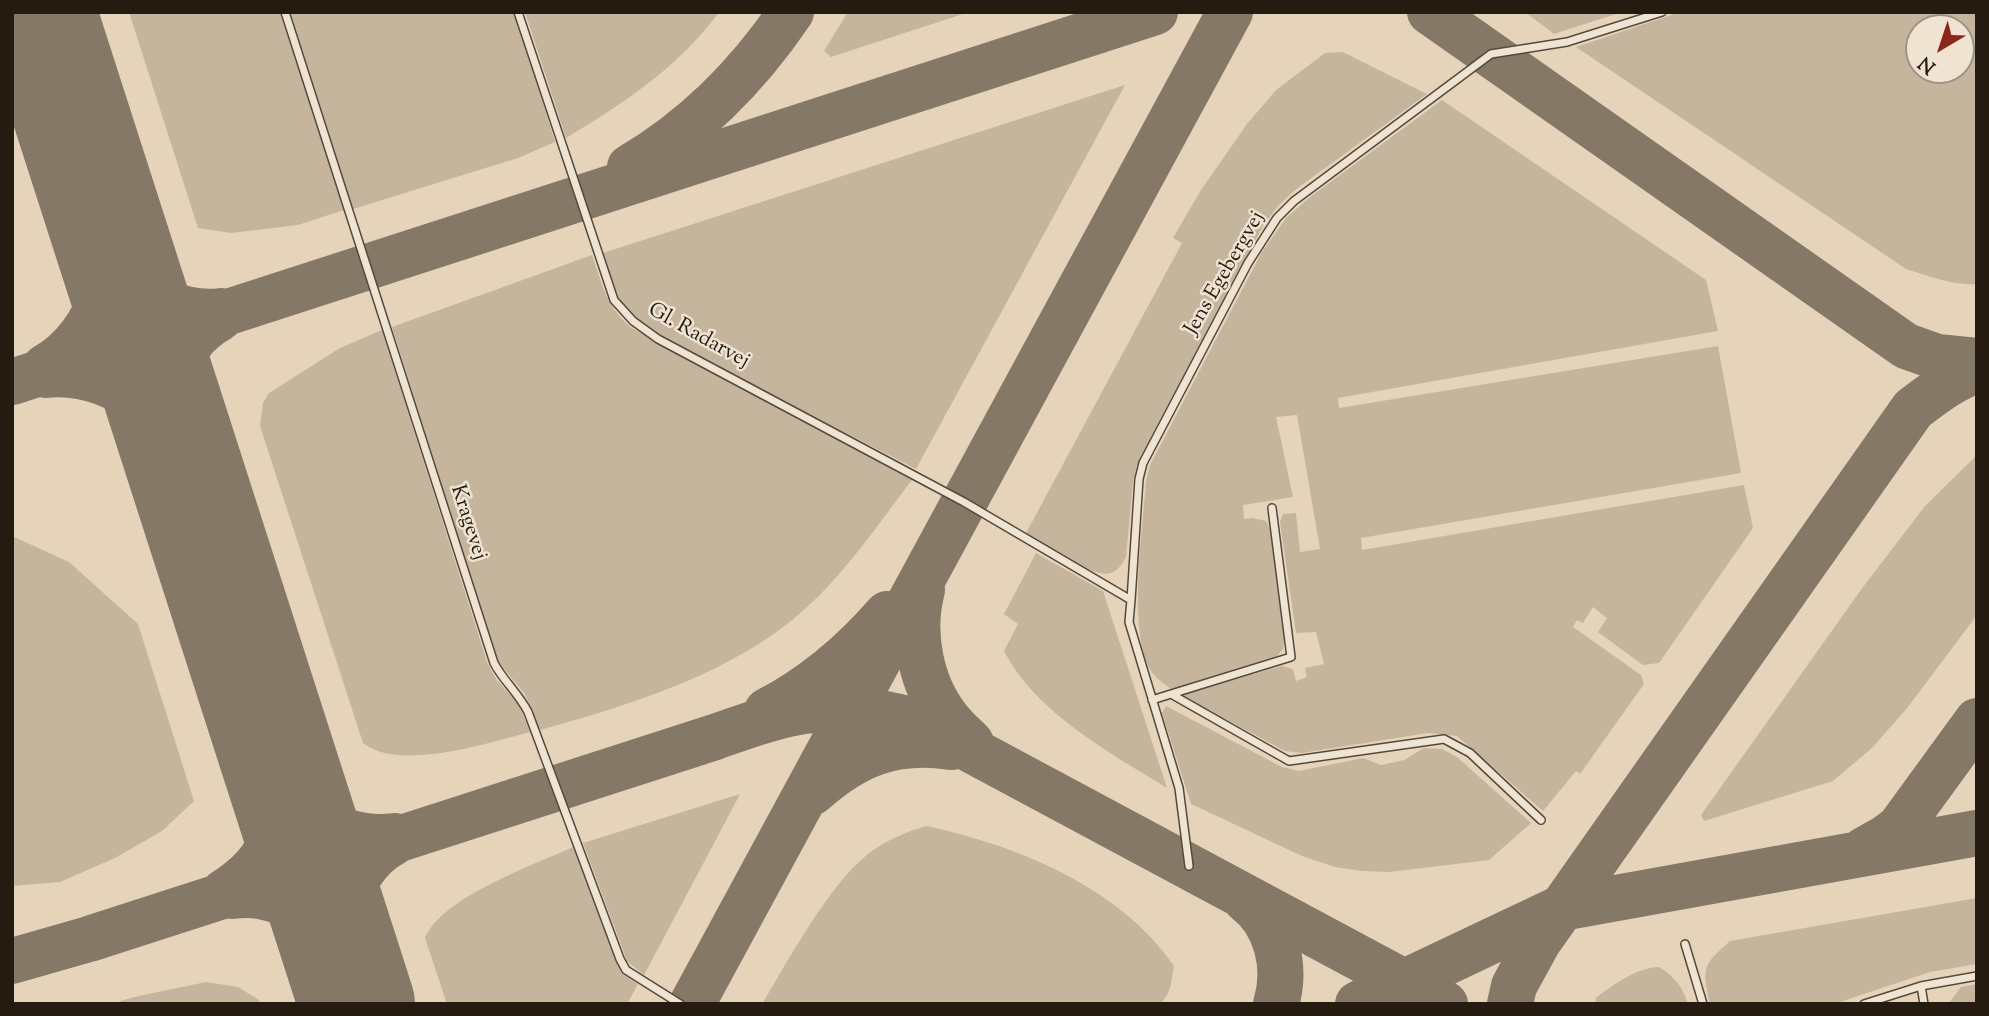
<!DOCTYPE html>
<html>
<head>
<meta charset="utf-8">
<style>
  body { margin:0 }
  #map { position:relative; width:1989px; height:1016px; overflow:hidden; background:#e6d4ba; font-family:"Sorts Mill Goudy",serif }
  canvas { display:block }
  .frame { position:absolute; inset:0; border:14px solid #261b11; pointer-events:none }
  .north { position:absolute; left:1905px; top:14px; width:70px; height:70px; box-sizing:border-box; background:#efe3d2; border:2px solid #9f9385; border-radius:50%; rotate:219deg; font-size:19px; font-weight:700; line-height:28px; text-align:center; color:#261b11 }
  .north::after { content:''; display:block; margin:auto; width:24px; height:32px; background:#8f2418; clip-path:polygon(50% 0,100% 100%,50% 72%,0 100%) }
</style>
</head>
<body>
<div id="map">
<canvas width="1989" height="1016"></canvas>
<div class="frame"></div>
<div class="north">N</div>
</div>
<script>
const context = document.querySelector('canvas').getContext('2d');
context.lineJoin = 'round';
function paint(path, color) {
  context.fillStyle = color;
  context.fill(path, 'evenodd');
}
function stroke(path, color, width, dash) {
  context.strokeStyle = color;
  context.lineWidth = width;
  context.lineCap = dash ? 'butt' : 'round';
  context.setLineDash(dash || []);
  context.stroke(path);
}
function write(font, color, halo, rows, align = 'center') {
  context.font = font + ' "Sorts Mill Goudy",serif';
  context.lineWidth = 5;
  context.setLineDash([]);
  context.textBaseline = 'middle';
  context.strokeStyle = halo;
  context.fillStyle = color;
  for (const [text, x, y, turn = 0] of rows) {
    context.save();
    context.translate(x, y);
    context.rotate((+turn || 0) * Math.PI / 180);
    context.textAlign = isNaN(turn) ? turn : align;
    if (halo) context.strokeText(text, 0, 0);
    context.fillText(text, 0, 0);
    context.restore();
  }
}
paint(new Path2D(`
  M129,12H280L344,210L298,225L231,233L198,228Z
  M290,12H515L555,142L518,158L353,209Z
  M525,12H719C680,66 623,104 566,138Z
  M848,12H969L831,57L824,51Z
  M1525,12H1622L1554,34Z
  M1680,12H1977V284C1953,286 1929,276 1906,269L1576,47ZM1919,28H1961V70H1919Z
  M1343,52L1427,94L1295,190L1277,207L1263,226L1137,465L1133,481L1126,557C1122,564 1119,570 1111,573C1093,579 1042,544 1025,535L1182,243L1173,238L1201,190L1247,124L1276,90L1325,53Z
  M1125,85L916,469C841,430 765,393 692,352C669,339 638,326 622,303C612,290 608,269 603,253Z
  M1442,100L1706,280L1718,331L1338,398L1339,408L1718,346L1741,473L1361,538L1362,550L1744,485L1753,528L1659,663L1643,665L1598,632L1607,618L1593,607L1583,623L1577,620L1573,627L1641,675L1644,684L1580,774L1576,771L1543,811L1457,736L1428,733L1302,753L1285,751L1181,695L1282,666L1293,669L1296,681L1307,677L1305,668L1324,664L1316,632L1296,633L1280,522L1283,514L1296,513L1300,552L1320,549L1297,415L1276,417L1293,497L1243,505L1244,519L1252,518L1266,521L1270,529L1284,640L1283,649L1277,656L1171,689C1165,684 1155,678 1151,671C1127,630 1143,529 1146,481L1150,465L1262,252L1286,218L1310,197Z
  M592,255C603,286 606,307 632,328L912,480C879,523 847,571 806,608C737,672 630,705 540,730L525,694L497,661L392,327Z
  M382,330L487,662L496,679L519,705L530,732C488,743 399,772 363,743L260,426L263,403L269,393L340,348Z
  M1977,455V615L1908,707L1872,748L1833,781L1704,821L1701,815L1863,587L1925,506Z
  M12,536L69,562L138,624L194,801L162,831L115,858L60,882L12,886Z
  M1036,553L1103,591L1167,788C1110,753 1035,712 1004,651L1018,624L1004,614Z
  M1166,706L1282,767L1299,771L1363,758L1381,765L1404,760L1424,748L1442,749L1457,757L1531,823L1489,860L1389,872L1362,871L1335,867L1302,856L1191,804L1162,713Z
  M740,794L737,800L644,975L627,961L583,843Z
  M926,826C1016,845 1120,887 1174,966C1171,980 1172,993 1160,1004H762C789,959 828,886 868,854C884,841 906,832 926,826Z
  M573,847L617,964L622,974L638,984L627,1004H447L425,938C442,897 534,865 573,847Z
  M1977,898V964L1930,972L1834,1004H1710C1702,967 1702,966 1730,941Z
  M1659,967C1674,976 1683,987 1688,1004H1595L1596,998C1614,984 1636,968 1659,967Z
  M206,982L238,987L259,1000L260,1004H111L134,997Z
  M1977,984V1004H1948L1961,987Z`), '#c5b59d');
stroke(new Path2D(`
  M1430,12L1906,346L1937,357L1977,361
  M630,167C695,129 749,74 791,12
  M109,231C114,243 119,255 126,266C145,300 185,315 221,311
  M45,367C73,352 95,321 103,291C108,272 107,250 109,231
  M46,375C83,371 126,386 150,414C169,436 178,462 189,487
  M12,382L1155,12
  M182,454C170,400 164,350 220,318
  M922,590C911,632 920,684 948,719C955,728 963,735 971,743
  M767,711C813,687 853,653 887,614
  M279,760C302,811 336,843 395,836
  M813,792C854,755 895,738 951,747
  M1864,850L1887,837L1899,828L1977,721
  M224,892C280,857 282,819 278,759
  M232,896C291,888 324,930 348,975
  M1246,900C1277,923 1287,968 1276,1004
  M12,961L89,939L715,737C760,721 806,704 854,709C877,711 898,717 919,722L1445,1004
  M348,973C345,953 341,933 344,913C349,886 369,855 393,843
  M692,1004L1230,12
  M1358,1004L1561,908L1977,833
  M1510,1004L1514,986L1538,942L1913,409C1934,393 1952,379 1977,370`), '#867866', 46);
stroke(new Path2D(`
  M38,12L357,1004`), '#867866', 116);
const service = new Path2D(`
  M285,12L494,663C504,682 517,691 528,712L620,959L626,970L680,1004
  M518,12L614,300L633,321L658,339L964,502L1131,600L1129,622L1179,788L1189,866
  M1131,600L1139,479L1143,463L1248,263L1277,218L1294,201L1491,54L1567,42L1662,12
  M1171,694L1291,657L1272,508
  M1152,700L1171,694L1289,761L1444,739L1470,753L1541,820
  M1685,944L1703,1004
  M1921,986L1924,1004
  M1864,1004L1921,986L1977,976`);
stroke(service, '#56493b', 10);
stroke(service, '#efe3d2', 7);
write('21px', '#261b11', '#efe3d2', [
  ["Jens Egebergvej",1226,274,-60],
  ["Gl. Radarvej",698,337,29],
  ["Kragevej",467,523,72]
]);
</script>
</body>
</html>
